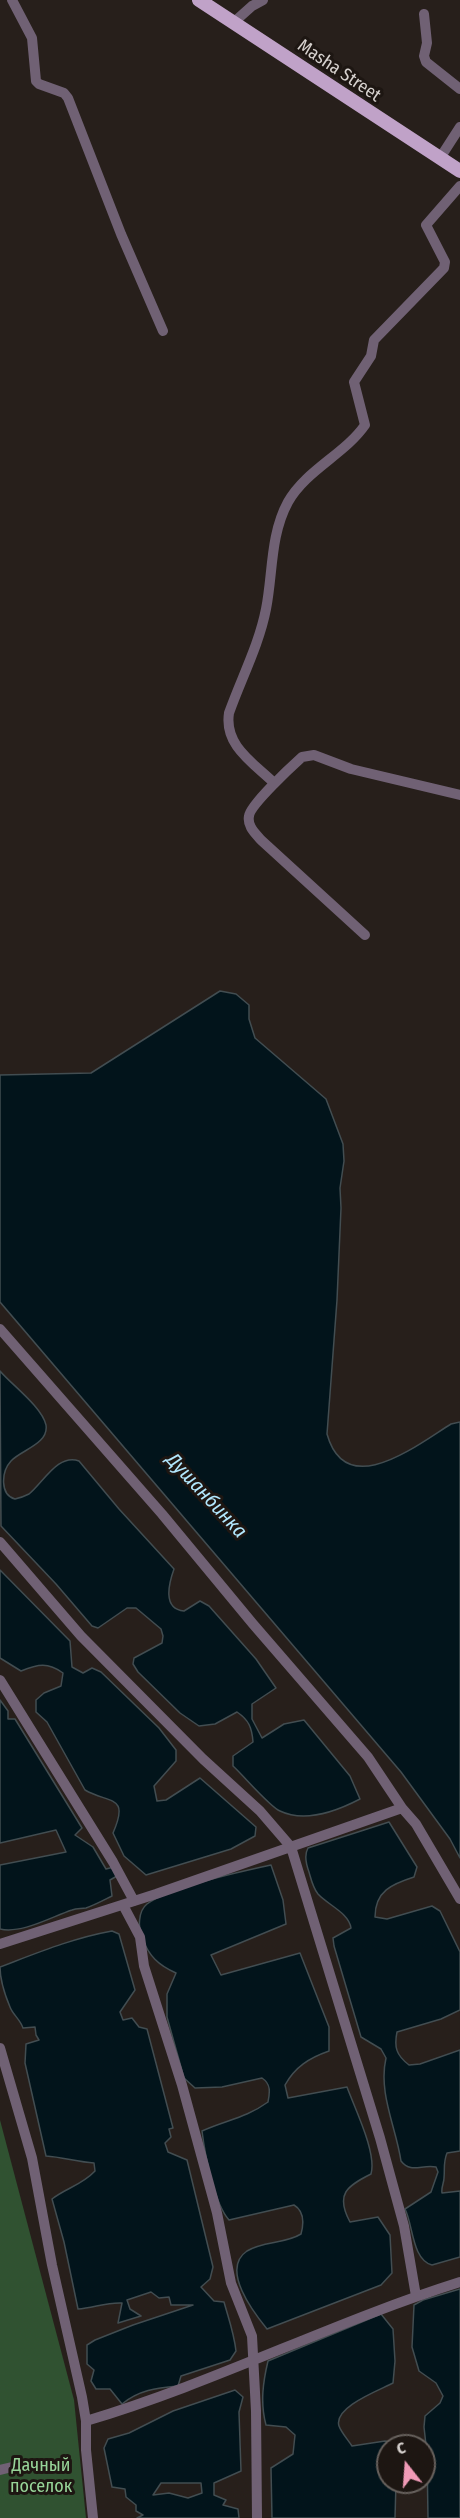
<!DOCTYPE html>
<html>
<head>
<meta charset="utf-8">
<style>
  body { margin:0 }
  #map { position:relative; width:460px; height:2518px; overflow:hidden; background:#271f1b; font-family:"Fira Sans Condensed",sans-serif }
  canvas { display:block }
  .north { position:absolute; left:376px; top:2434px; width:60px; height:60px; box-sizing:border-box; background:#1d1612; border:2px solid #67615d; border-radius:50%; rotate:343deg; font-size:16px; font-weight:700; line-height:24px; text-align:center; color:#d6d1ce }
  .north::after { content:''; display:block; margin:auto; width:21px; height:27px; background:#f09ab6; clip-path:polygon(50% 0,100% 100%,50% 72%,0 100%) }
</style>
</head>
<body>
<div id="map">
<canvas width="460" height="2518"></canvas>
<div class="north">С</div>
</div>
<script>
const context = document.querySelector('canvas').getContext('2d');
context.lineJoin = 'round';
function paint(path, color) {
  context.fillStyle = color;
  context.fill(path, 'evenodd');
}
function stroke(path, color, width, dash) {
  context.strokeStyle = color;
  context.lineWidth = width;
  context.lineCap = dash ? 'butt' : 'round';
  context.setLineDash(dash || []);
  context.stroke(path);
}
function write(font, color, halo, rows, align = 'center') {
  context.font = font + ' "Fira Sans Condensed",sans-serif';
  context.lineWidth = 6;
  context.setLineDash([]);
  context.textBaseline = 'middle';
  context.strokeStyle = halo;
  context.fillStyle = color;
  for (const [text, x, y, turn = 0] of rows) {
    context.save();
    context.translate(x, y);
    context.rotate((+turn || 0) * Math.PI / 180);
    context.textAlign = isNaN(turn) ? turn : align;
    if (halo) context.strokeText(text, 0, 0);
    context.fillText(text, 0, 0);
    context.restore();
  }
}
paint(new Path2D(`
  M0,2120L74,2400L86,2518H0Z`), '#305231');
const water = new Path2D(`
  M220,991L236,994L249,1005V1019L255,1038L326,1099L343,1144L344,1161L340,1188L341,1208L337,1300L327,1434C346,1502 417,1445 451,1424L460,1422V1858L450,1839L401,1772L0,1302V1075L91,1073Z
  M0,1371C12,1385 42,1407 46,1425C49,1444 21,1450 11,1461C1,1472 0,1495 15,1499C20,1498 25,1496 29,1494C43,1483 58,1453 79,1461L119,1509L174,1569C169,1583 162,1609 184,1611L200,1601L209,1606L256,1659L276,1688L252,1704V1719L262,1738L284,1724L304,1720L350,1776L360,1799C337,1811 305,1823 280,1811C270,1807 243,1775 233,1766V1756L253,1742C252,1728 249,1720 237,1712L215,1724L199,1726L180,1713L138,1672L133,1664L134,1658L162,1643L163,1636L161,1629L136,1608H127L98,1628L92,1626L56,1584L1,1526Z
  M0,1570L70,1641L72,1667L83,1673L92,1668L101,1672L159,1728L176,1750V1761L154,1786L157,1801L166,1800L200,1778L256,1827L255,1836L231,1849L146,1875L124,1856L113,1833C130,1794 109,1804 85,1790L47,1722L36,1712V1700L44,1693L61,1686L63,1673C48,1662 38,1664 21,1671L0,1658Z
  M0,1700L8,1711V1719H15L82,1828L75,1835L93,1847L106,1869L114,1867L117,1876L110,1880L112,1896C104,1900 95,1905 86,1908C81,1909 77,1908 72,1910C51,1917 22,1934 0,1929V1865L66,1852L56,1830L0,1843Z
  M389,1822L417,1867L414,1877C392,1884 375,1891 375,1917L387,1919L432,1906L440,1911L460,1952V2010L441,2019L397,2032C394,2047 396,2055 409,2065L420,2064L460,2050V2151L447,2153C443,2163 445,2168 444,2178C444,2183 441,2187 442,2193L460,2191V2257L432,2265C412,2260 413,2224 405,2209L431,2192L438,2172L436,2167C422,2164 411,2174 401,2161C396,2127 378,2093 386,2058L381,2049L361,2037L334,1946L333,1938L351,1928C349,1913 328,1905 318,1894C313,1888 311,1879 309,1872C306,1864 304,1855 308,1848Z
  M271,1865L283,1900L286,1924L211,1955L221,1975L300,1953L329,2027V2051C309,2058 295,2067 285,2085L288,2098L347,2087C355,2109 377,2153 371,2174C347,2186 335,2194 350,2222L378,2217L390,2235L392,2273L381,2285L267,2329C254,2313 220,2269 247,2251C263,2241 285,2244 301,2234C304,2223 304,2211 294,2205L229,2220C214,2203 205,2155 202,2131C226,2120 246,2118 268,2102C270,2092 271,2084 262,2078L222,2087L195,2088L184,2078L167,2017V1994L176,1973C158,1965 149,1956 142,1938C138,1928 138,1911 147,1904C168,1888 243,1871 271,1865Z
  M112,1931L119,1934L135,1990L120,2012L123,2020L132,2018L139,2027L147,2029L173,2128L169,2129L171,2137L165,2143L168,2152L187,2160L213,2267L210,2279L201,2287L214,2301L224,2302C229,2320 234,2333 236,2351L230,2360L181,2376L178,2386C156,2388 139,2390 122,2404L110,2389H96L91,2381L94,2370L87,2364V2345L95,2340L133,2325L193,2305H171L169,2297L159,2298L151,2292L127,2300L130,2309L141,2316L118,2323L122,2303C107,2302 93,2308 78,2309L64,2242L52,2199C66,2188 82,2185 95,2171L94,2163C78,2162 62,2157 46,2156L25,2063L26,2044L39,2040L36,2035L35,2027L23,2028C20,2019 13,2015 10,2007C5,1995 0,1980 0,1967C37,1953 73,1938 112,1931Z
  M460,2289V2518H428L427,2454L424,2427L425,2416L440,2403L443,2396L436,2383L419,2371L412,2347L414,2305L423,2300Z
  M381,2314L393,2329L395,2361L393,2383C380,2390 333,2407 339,2426C341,2432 348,2440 352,2446L385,2441L393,2443L394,2446H388V2482H396L395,2518H272L271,2468L293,2454L295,2435L286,2427L266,2425C260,2403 263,2382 268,2361Z
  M235,2390L243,2397L239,2412L241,2471L214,2483V2495L226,2500L223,2505L238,2509L239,2518H137L143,2515L136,2511V2505L126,2497L125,2489L112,2487L104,2448L108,2439L129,2433L173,2411ZM161,2483H201L202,2493L188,2498L169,2493L153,2495Z`);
paint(water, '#02141b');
stroke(water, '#424d51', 1.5);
stroke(new Path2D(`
  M12,0L32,38L36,81L39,84L64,93L68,98L121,234L163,331
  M424,14L427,43L424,56L426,62L460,89
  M233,23L252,6L263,0
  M440,158L460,127
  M273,782C252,762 224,745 229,713C241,679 259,645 266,609C273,574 270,535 288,502C306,470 345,454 365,425L354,382L371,356L374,340L444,268L445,262L426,225L460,186
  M365,935L261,840C255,833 247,826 249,816C250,805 292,766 302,757L314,755L351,769L460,795
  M0,1329L162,1514L253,1624L368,1757L402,1808
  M0,1542L81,1636L203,1759L260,1811L291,1847L380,2138L404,2226L416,2296
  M0,1680L113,1862L134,1901
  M123,1905L140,1937L144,1966L182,2085L217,2213L231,2283L252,2336L256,2411L257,2518
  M0,1944L156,1894L402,1808L416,1824L460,1899
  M0,2048L32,2158L52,2265L82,2397L86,2421V2450L93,2518
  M86,2421C214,2383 333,2322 460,2282
  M0,2470L12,2467`), '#706174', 10);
stroke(new Path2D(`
  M199,0L460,171`), '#c0a2c8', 14);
write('18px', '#d6d1ce', '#1d1612', [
  ["Masha Street",339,71,34]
]);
write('18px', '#97d498', '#1d1612', [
  ["Дачный",41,2466],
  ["поселок",41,2487]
]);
write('italic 20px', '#b2e7fd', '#1d1612', [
  ["Душанбинка",206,1496,47]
]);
</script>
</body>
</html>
